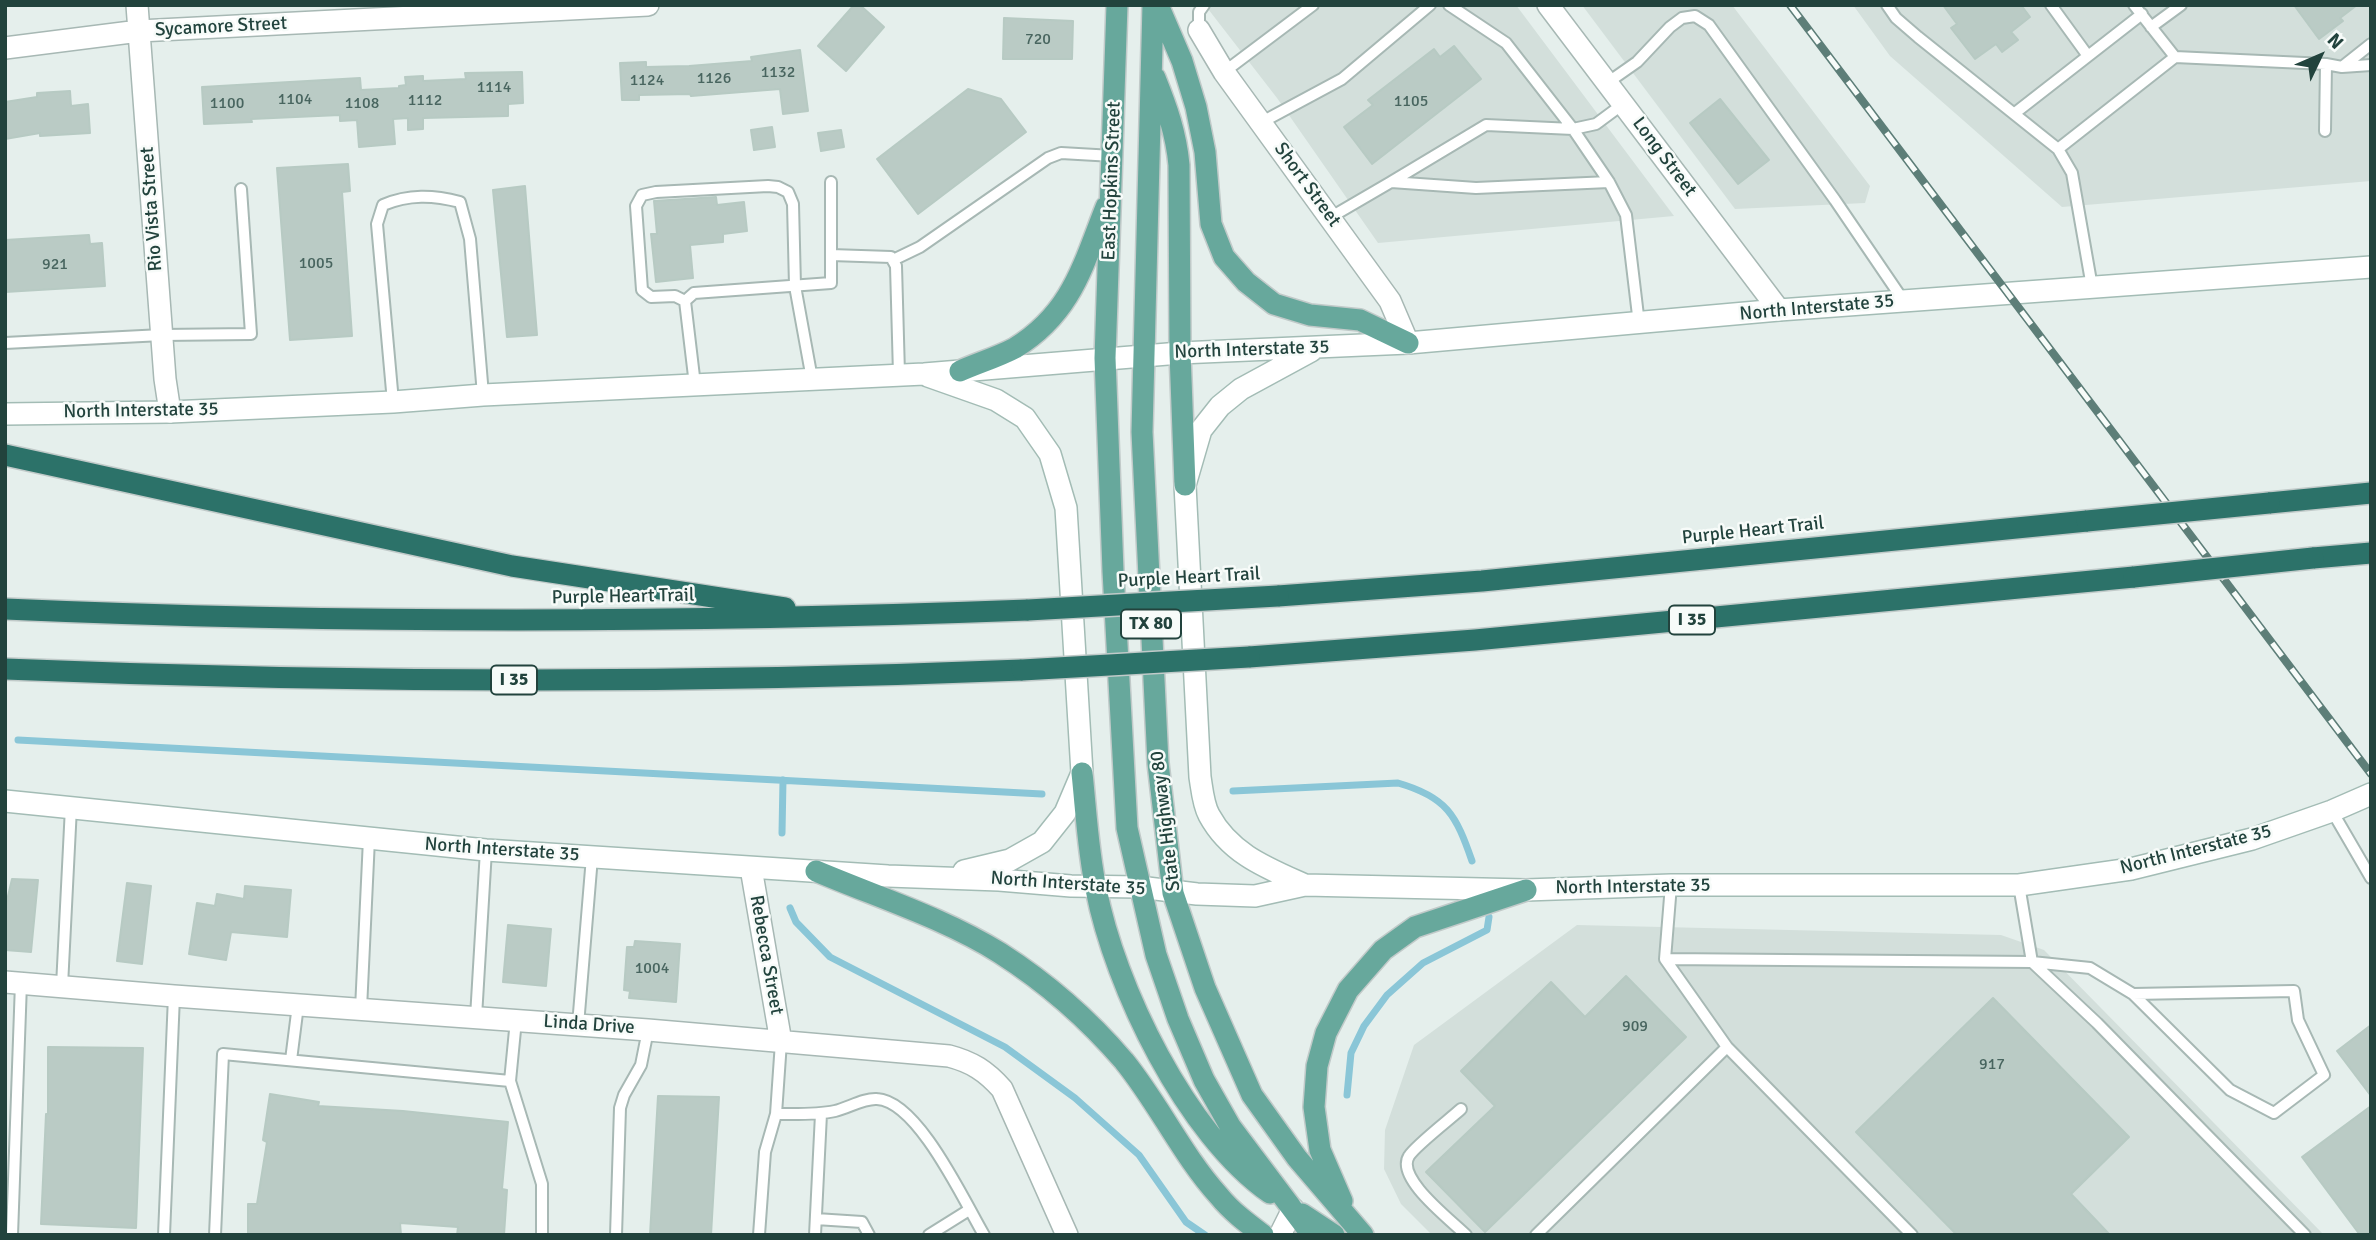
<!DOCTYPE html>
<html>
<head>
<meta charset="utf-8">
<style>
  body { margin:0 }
  #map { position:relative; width:2376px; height:1240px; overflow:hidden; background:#e5efec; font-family:Signika,sans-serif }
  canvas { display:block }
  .frame { position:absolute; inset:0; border:7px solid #22433d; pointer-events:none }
  .north { position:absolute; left:2285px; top:21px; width:70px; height:70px; -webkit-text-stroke:5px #f7fbf9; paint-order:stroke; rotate:46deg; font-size:19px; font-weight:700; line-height:28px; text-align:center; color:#22433d }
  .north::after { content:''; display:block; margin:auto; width:24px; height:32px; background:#22433d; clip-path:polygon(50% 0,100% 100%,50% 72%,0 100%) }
</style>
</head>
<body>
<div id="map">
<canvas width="2376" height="1240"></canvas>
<div class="frame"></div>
<div class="north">N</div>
</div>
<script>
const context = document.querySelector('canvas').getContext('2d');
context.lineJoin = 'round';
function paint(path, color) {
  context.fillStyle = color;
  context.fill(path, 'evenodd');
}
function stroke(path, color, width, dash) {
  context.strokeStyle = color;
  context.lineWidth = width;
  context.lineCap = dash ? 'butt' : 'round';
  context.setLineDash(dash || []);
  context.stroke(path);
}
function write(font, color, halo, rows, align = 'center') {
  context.font = font + ' Signika,sans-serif';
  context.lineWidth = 5;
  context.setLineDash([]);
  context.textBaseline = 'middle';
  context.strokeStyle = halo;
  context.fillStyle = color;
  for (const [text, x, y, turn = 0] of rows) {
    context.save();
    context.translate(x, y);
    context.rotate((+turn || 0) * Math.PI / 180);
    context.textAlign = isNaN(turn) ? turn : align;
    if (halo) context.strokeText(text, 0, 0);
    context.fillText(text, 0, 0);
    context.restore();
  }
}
paint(new Path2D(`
  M1205,5H1516L1674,216L1378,243L1277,98Z
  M1582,5H1732L1870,186L1865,203L1735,209Z
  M1853,5H2371V181L2062,207L1890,56Z
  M1577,925L2001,935L2044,950L2324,1235H1432L1401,1204L1384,1169L1385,1130L1414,1045Z`), '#d3dfdb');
stroke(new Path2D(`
  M18,740L1042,794
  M1233,791L1398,783C1447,797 1456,815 1472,861
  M782,833L783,780
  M790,908L796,922L830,957L1005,1047L1075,1098L1139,1155L1186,1222L1205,1235
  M1347,1095L1351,1053L1364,1026L1387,995L1423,963L1487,930L1489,917`), '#8ac6d7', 7);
const building = new Path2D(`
  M854,5H860L884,27L846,71L818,46Z
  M1943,5H2021L2030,17L2011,32L2018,40L2002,52L1996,44L1975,59L1951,28L1957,24Z
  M2294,5H2357L2340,18L2343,21L2319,39Z
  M1004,18L1073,21L1072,59H1003Z
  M1454,46L1481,79L1372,164L1344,127L1373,105L1368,100L1434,49L1440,57Z
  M800,50L808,111L783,114L780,89L691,96L690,94L639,95V100H622L620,63L646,62V67L689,66L752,61L751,57Z
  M522,72L523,103L508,104V116L423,118V129L408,130V118L393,119L395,144L359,147L357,120L340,121V115L251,119L252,122L204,124L202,87L360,78L361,90L399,88V86L406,85L405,77L423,76V81L466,79L465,73Z
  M968,89L1001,99L1026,132L918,214L877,159Z
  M70,91L71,106L88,104L90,133L40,136V133L5,139V102L37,97V93Z
  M1720,99L1769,160L1738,184L1690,123Z
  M772,127L775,147L754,150L751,130Z
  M841,130L844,147L821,151L818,133Z
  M348,164L350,191L342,192L352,336L290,340L277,168Z
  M525,186L537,335L507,337L493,190Z
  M716,197L717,205L744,202L747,231L723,234V242L690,245L693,278L656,282L651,234H657L654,201Z
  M89,235L90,244L102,243L105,286L5,292V240Z
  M12,879L38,880L31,952L5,950V909Z
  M127,883L151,886L142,964L117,961Z
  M245,886L291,890L287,937L231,932L226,960L189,954L197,903L215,906L217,894L244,899Z
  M508,925L551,929L546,986L503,982Z
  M635,941L680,944L676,1002L629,998L630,991L624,990L627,947H634Z
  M1626,976L1686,1037L1485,1232L1426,1172L1495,1106L1461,1071L1551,982L1585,1017Z
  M1993,998L2129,1137L2071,1194L2110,1235H1957L1856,1132Z
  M2371,1025V1096L2337,1051Z
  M48,1047L143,1048L136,1228L41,1224L46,1114H48Z
  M270,1094L319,1102L318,1106L403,1111L508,1122L502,1189L507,1190L504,1235H457L458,1227L400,1223L401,1235H248V1204H257L267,1142L263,1140Z
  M658,1096L719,1097L711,1235H650Z
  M2371,1106V1235H2360L2302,1157Z`);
paint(building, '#bacbc5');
stroke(building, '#b7cac3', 2);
const service = new Path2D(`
  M1449,5L1506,43L1573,129L1609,182L1626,215L1639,324
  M1887,5L1896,18L1918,37L2058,149L2072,173L2092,287
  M2051,5L2088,56
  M2134,5L2175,57
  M2151,27L2181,5
  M1199,30V12L1204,5
  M2342,67L2371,65
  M1224,72L1313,5
  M1607,83L1637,62L1670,27L1682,18L1695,16L1709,25L1835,200L1903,300
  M2015,113L2142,14
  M1262,122L1342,79L1430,5
  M2325,131L2326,64
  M2058,149L2175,57L2326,64L2342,67L2371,44
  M1391,182L1486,125L1573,129L1596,124L1623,104
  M1331,217L1391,182L1476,188L1609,182
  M831,255L891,257L896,266L899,374
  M893,260L920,247L1048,158L1061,153L1113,156
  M685,301L694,293L831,283V182
  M5,343L162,335L251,334L241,189
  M695,385L685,301L675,296L651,297L642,290L636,206L642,195L656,192L768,186L778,187L788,192L793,204L795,286L812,379
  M393,402L377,224L383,205C409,194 433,195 460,202L470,239L483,395
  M2332,811L2371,878
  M2019,885L2032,962L2097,1023L2305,1235
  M1665,959L2032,962L2090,968L2133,994L2294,991L2298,1020L2324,1075L2274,1113L2230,1090L2133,994
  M62,986L71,807
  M361,1009L369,839
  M476,1017L486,850
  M516,1020L510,1081L542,1184V1235
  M578,1025L592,857
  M1727,1047L1912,1235
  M291,1060L298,1005
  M1461,1109C1450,1119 1415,1146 1409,1156C1395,1178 1451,1220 1466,1235
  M776,1114C796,1114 816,1115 835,1111C848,1108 864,1098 877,1099C918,1101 964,1201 984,1235
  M816,1219L862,1222L869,1235
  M12,1235L21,983
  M164,1235L174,996
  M215,1235L223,1054L510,1081
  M616,1235L620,1108L624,1095L641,1065L648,1030
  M759,1235L765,1152L776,1114L781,1042
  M815,1235L821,1114
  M929,1235L969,1210
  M1536,1235L1727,1047L1665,959L1671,885`);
const minor = new Path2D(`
  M137,5L165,379L170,412
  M1548,5L1779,310
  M1199,30L1224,72L1390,301L1408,343
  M5,48L139,31L648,5
  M751,868L781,1042
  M5,982L174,996L648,1030L949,1056C972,1062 986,1071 1002,1089L1067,1235
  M1280,1235L1293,1209`);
const secondary = new Path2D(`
  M928,376L996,400L1025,418L1050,454L1066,508L1082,773L1065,813L1042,842L1010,860L964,871
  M5,414L170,412L393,402L483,395L924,374L1180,353L1408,343L1779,310L2371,267
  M5,801L486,850L888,876L999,880L1071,886L1139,887L1197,894L1255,896L1305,885L1526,890L1671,885H2019L2131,869L2252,839L2332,811L2371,794
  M1305,885C1267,868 1230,854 1209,815C1203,804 1202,789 1200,777L1185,485L1201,430L1220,406L1241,389L1311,351`);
const primary = new Path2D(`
  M1117,5L1105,358L1113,571L1127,828L1156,955L1178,1019L1204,1080L1230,1126L1312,1235
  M1153,5L1142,432L1158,763L1173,893L1205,988L1252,1095L1297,1158L1363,1235
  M1158,5L1182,61L1196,107L1205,152L1211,224L1224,257L1246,282L1274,304L1310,315L1360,320L1408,343
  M1155,78C1167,108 1176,133 1179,165L1180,353L1185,485
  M960,371C978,363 998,357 1015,348C1072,313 1083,265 1106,207
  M1082,773C1086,811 1088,851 1096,889C1115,987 1186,1134 1270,1193
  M816,871C877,897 944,918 1000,953C1047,983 1088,1019 1124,1061C1159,1104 1182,1155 1219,1196C1231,1211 1247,1223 1263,1235
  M1342,1201L1320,1150L1314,1107L1317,1066L1326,1033L1348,990L1383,950L1415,927L1526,890
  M1302,1214L1334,1235`);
const motorway = new Path2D(`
  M5,455L512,566L785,608
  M2269,503L2371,493
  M2313,558L2371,553
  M1278,596L1482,581L2087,521
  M5,609C346,624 687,623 1028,610
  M1249,657L1475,640L2134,577
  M5,669C344,683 683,684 1022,670`);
stroke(service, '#a7b8b4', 14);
stroke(minor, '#a7b8b4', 24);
stroke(secondary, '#a3bcb5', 24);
stroke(primary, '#c1cac9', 24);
stroke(motorway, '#c1cac9', 24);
stroke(service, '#fff', 10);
stroke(minor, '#fff', 21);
stroke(secondary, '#fff', 21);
stroke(primary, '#67a89c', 21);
stroke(motorway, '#2c7269', 21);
const rail = new Path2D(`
  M1790,5L2371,774`);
stroke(rail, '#5d7e78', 8);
stroke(rail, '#f7fbf9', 5, [16]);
const motorwayBridge = new Path2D(`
  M2087,521L2269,503
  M2134,577L2313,558
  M1028,610L1278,596
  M1022,670L1249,657`);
stroke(motorwayBridge, '#c1cac9', 24, []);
stroke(motorwayBridge, '#2c7269', 21);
write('16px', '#48655f', null, [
  ["720",1038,40],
  ["1132",778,73],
  ["1126",714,79],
  ["1124",647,81],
  ["1114",494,88],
  ["1104",295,100],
  ["1112",425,101],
  ["1105",1411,102],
  ["1100",227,104],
  ["1108",362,104],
  ["1005",316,264],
  ["921",55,265],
  ["1004",652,969],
  ["909",1635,1027],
  ["917",1992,1065]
]);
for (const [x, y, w] of [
  [1692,620,46],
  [1151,624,60],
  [514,680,46]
]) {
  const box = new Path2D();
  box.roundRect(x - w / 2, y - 14.5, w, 29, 5);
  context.fillStyle = '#f7fbf9';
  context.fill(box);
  stroke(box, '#22433d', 2);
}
write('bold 18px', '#22433d', null, [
  ["I 35",1692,620],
  ["TX 80",1151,624],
  ["I 35",514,680]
]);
write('19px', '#22433d', '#f7fbf9', [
  ["Sycamore Street",221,27,-3],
  ["Long Street",1664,157,53],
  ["East Hopkins Street",1112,181,-88],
  ["Short Street",1307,185,54],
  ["Rio Vista Street",152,209,-94],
  ["North Interstate 35",1817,308,-5],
  ["North Interstate 35",1252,350,-2],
  ["North Interstate 35",141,411,-1],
  ["Purple Heart Trail",1753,531,-6],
  ["Purple Heart Trail",1189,578,-3],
  ["Purple Heart Trail",623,597,-1],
  ["State Highway 80",1166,821,-97],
  ["North Interstate 35",502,850,4],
  ["North Interstate 35",2196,850,-14],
  ["North Interstate 35",1068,884,4],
  ["North Interstate 35",1633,887,-1],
  ["Rebecca Street",766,955,80],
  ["Linda Drive",589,1025,4]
]);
</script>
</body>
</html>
